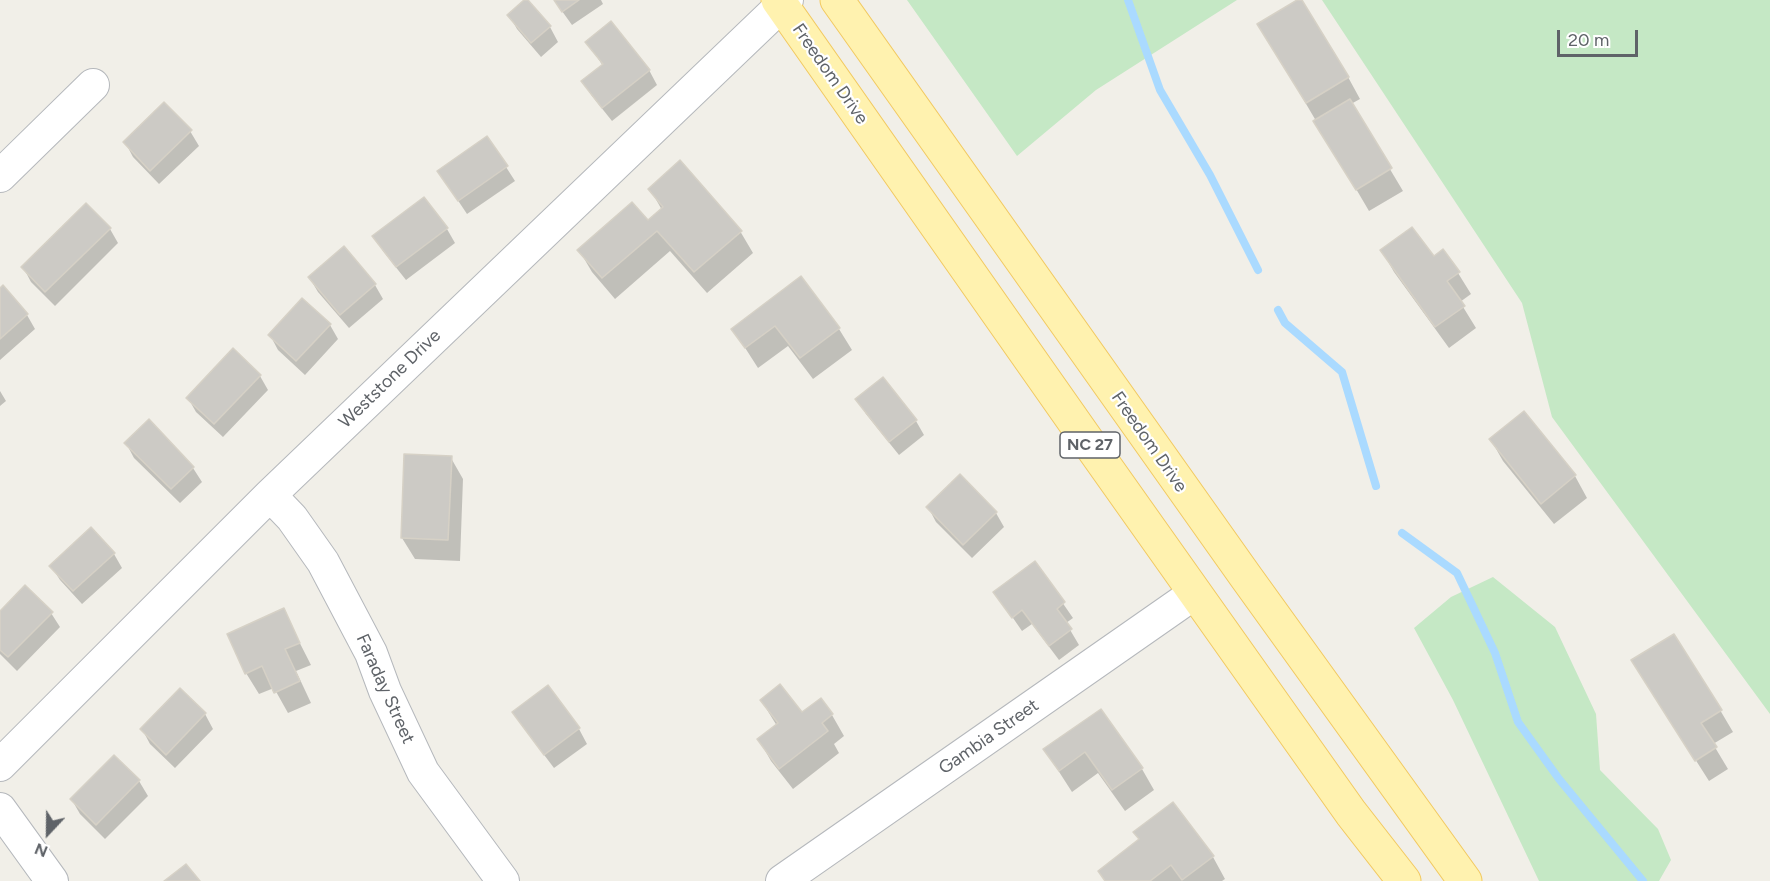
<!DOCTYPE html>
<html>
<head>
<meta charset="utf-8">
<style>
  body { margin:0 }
  #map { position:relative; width:1770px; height:881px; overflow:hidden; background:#f1efe8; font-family:Figtree,sans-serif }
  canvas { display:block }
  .north { position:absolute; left:18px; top:803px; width:60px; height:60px; -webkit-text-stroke:4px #fff; paint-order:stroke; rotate:202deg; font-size:16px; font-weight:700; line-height:24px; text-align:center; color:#5f6368 }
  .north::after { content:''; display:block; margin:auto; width:21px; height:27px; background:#5f6368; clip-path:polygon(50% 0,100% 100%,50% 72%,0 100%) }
  .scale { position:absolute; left:1557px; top:30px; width:81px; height:27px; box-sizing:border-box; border:3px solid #5f6368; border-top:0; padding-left:8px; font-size:18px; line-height:21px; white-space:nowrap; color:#5f6368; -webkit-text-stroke:4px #fff; paint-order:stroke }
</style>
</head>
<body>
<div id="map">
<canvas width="1770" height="881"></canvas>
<div class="north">N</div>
<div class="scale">20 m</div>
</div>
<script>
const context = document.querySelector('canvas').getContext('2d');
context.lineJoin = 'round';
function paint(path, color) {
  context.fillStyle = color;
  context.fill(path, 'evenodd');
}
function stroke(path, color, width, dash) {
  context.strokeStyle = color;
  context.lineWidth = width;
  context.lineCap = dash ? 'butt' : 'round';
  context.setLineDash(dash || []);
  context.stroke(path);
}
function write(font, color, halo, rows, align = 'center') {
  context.font = font + ' Figtree,sans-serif';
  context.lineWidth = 4.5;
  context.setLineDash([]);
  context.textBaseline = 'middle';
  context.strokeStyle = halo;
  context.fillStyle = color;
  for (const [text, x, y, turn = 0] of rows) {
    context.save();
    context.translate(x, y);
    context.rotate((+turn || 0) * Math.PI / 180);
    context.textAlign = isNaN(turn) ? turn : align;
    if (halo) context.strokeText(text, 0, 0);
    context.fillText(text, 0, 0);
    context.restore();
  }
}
paint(new Path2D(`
  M907,0H1237L1096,90L1017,156Z
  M1322,0H1770V714L1552,417L1522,303Z
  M1493,577L1555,627L1596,714L1600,770L1658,829L1671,860L1659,881H1539L1453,700L1414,628L1451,597Z`), '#c5e8c5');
paint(new Path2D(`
  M526,0L550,27L558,42L541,57L517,29L509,15Z
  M554,0H601L603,4L572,25Z
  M587,42L649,70L657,85L612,121L592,96L583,82L603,66Z
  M1272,46L1348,77L1360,99L1351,104L1403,191L1369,211Z
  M190,131L199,146L159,184L133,157L125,142Z
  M506,167L515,181L467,214L439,172Z
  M650,189L740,231L753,253L707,293L670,251L615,299L592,272L579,250L648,222L662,210Z
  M110,229L118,243L55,306L31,282L23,267Z
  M447,229L455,243L406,280L383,251L374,236Z
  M1382,251L1433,258L1458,273L1471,294L1460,302L1476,328L1449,348L1394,272Z
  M309,277L375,285L383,299L349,328L318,292Z
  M801,279L839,329L852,350L813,379L788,346L758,368L733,329Z
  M0,290L27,315L35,329L0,360Z
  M330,325L338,339L305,375L278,350L270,335Z
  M260,376L268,390L223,437L196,412L188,398Z
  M0,391L6,401L0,406Z
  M857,399L916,421L924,435L899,455L866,414Z
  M1524,413L1575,476L1587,498L1554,524L1503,461L1491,440Z
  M126,443L193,468L202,482L180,503L134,458Z
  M451,458L463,479L460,561L415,559L402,538Z
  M928,507L996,513L1004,527L972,558L936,522Z
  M114,554L122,568L82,604L60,580L51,566Z
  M1035,563L1073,618L1066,623L1079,645L1059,660L1032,624L1022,631L995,592Z
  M283,610L311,665L296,671L311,703L288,713L274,688L259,694L246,673Z
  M0,613H51L60,627L17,671L0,654Z
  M1646,682L1720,710L1733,732L1713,744L1728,769L1709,781Z
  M548,687L579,729L587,744L554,768L523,727L514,712Z
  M761,700L801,714L832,715L844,736L834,744L839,753L793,789L771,761L759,740L777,726Z
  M1100,711L1142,769L1154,790L1125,811L1098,773L1072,792L1045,750Z
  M205,714L213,729L175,768L150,744L142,729Z
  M114,757L139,781L148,796L105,839L80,814L72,800Z
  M1172,804L1213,857L1225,879L1222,881H1105Z`), '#0003');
stroke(new Path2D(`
  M1128,0L1160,90L1210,175L1258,270
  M1278,310L1285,323L1342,372L1376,486
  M1402,533L1457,573L1495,653L1518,722L1559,779L1643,881`), '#aadaff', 8);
const building = new Path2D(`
  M524,0H528L551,26L531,43L507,15Z
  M554,0H579L562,12Z
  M1297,0H1302L1349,77L1306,103L1257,24Z
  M611,21L650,70L602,108L581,81L603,64L585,42Z
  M1350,99L1392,168L1356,190L1313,121Z
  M164,102L192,130L150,171L123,142Z
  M487,136L508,166L458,201L437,171Z
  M680,160L742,231L694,272L657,231L602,278L577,250L632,202L648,220L663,207L648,189Z
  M424,197L448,228L396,267L372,236Z
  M86,203L111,228L45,292L21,267Z
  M1412,227L1434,256L1443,249L1460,272L1447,281L1465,306L1435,327L1380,250Z
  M344,246L376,284L340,315L308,277Z
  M801,276L840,328L800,358L775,326L745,348L731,329Z
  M3,285L28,314L0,339V288Z
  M302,298L331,324L296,361L268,335Z
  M233,348L261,375L214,424L186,398Z
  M883,377L917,420L889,442L855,399Z
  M1524,411L1576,475L1541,504L1489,439Z
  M149,419L194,467L171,489L124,443Z
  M404,454L452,456L448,540L401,538Z
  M960,474L997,512L963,545L926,507Z
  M91,527L115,553L73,591L49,566Z
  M1035,561L1065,602L1057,609L1072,629L1049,646L1022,610L1012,618L993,592Z
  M25,585L53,612L8,657L0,650V611Z
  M284,608L300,643L285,649L300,681L274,693L262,666L245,674L227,634Z
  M1674,634L1722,710L1701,723L1717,747L1695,761L1631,660Z
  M780,684L802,712L821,698L833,714L822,723L828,731L779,769L757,739L778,723L760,700Z
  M548,685L580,728L544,755L512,712Z
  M180,688L206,713L166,755L140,729Z
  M1101,709L1143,768L1112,790L1085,752L1059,771L1043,749Z
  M114,755L140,780L96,825L70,799Z
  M1173,802L1214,856L1182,880L1171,865L1150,881H1105L1098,871L1139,839L1133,832Z
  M186,864L200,881H164Z`);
paint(building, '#cccac5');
stroke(building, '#d6d1c6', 1.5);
const street = new Path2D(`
  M0,176L93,85
  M270,495L292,518L323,562L371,653L385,691L423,772L503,881
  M0,765L270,495L787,0
  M0,809L52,881
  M782,881L1195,593`);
const primary = new Path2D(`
  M778,0L1096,453L1351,813L1404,881
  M837,0L1246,577L1465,881`);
stroke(street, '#b5b8bc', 34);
stroke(primary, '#f2c960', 35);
stroke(street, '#fff', 32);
stroke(primary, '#fff2af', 33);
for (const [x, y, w] of [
  [1090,445,60]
]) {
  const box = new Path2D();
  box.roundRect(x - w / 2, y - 13, w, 26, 4.5);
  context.fillStyle = '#fff';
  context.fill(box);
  stroke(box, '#5f6368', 1.5);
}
write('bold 16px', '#5f6368', null, [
  ["NC 27",1090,445]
]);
write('18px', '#5f6368', '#fff', [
  ["Freedom Drive",830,74,55],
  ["Weststone Drive",390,379,-44],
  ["Freedom Drive",1149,442,55],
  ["Faraday Street",385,689,66],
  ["Gambia Street",989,737,-35]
]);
</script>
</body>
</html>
